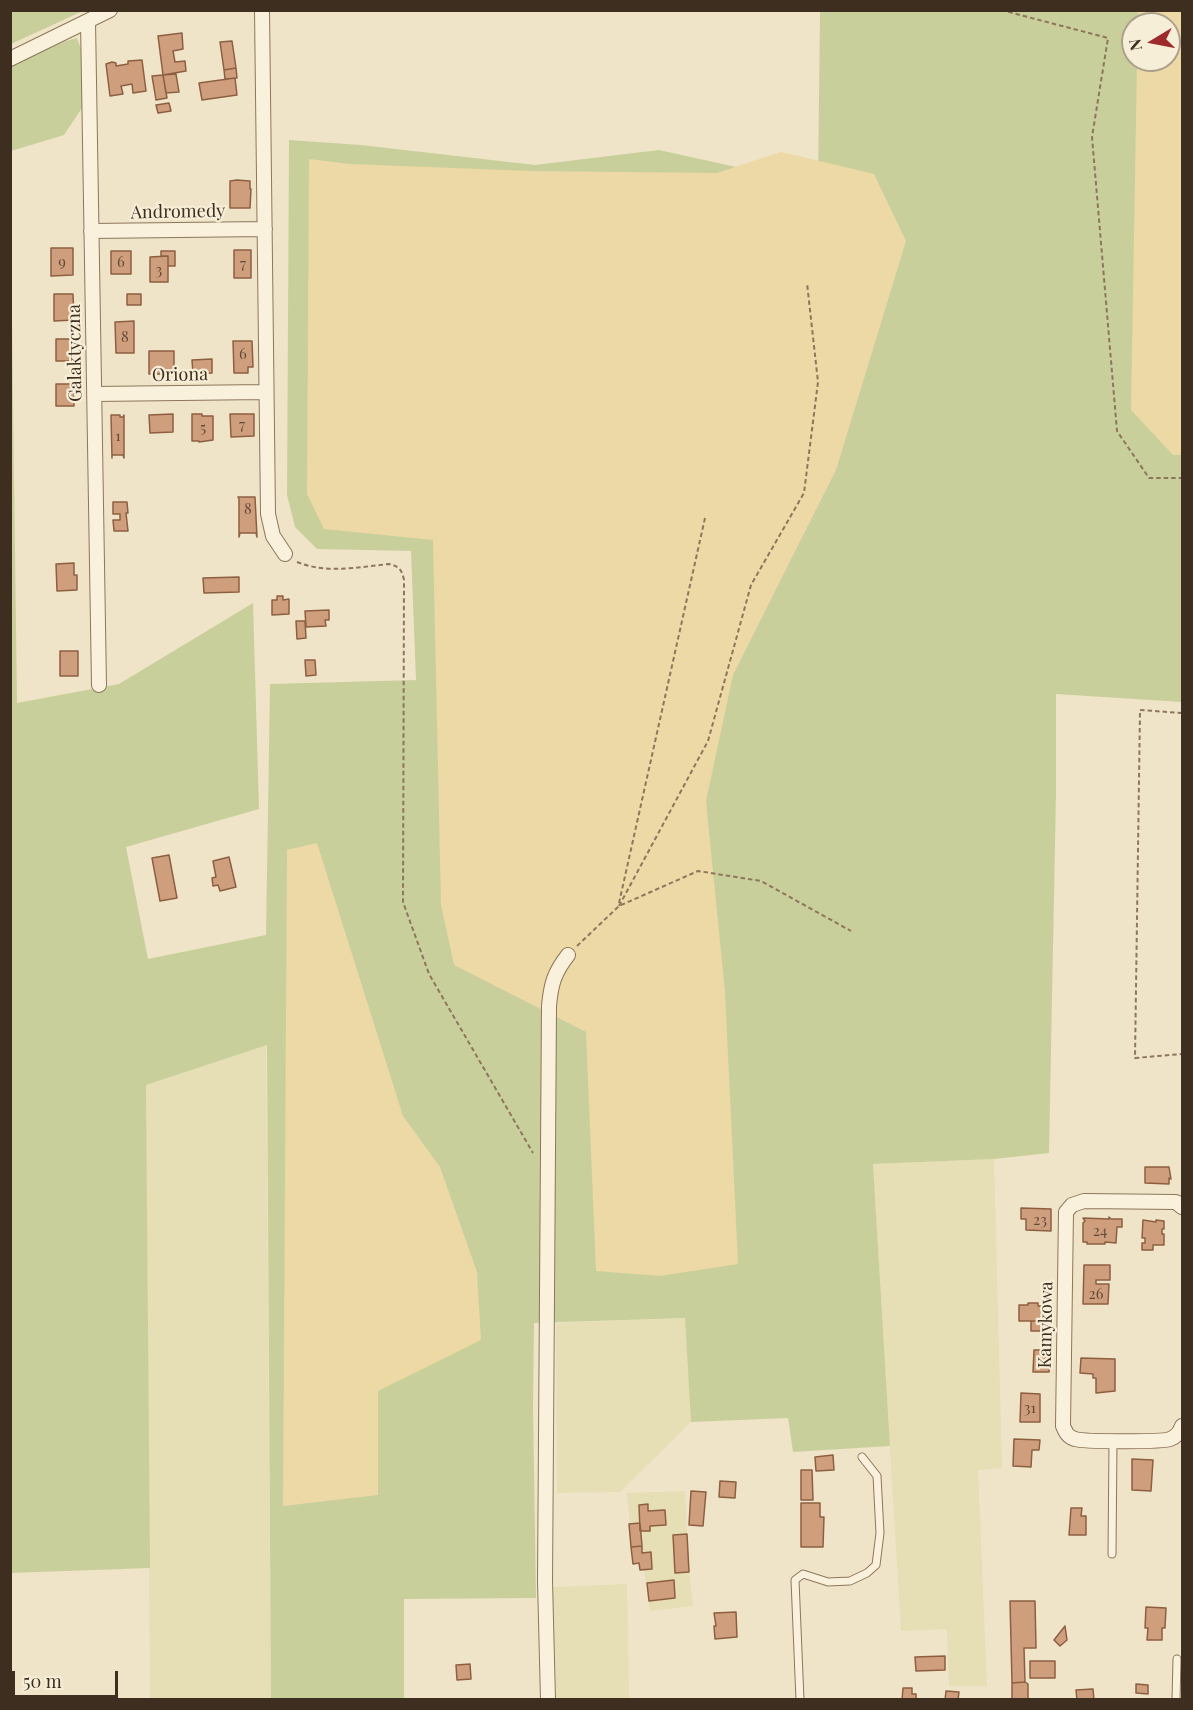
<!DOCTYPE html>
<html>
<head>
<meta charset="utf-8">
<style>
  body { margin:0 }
  #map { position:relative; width:1193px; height:1710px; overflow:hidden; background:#f0e4c8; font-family:"Playfair Display",serif }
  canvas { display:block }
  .frame { position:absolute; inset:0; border:12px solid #3d2e20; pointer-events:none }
  .north { position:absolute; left:1121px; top:12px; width:60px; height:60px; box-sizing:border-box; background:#f7eed8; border:2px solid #ada18e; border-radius:50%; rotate:260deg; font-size:16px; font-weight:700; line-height:24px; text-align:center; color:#3d2e20 }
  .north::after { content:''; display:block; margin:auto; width:21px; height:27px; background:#9e2a2b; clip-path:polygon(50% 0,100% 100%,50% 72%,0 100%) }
  .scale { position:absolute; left:12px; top:1671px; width:106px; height:27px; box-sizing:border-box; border:3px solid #3d2e20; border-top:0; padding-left:8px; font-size:18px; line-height:21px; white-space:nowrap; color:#3d2e20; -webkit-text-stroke:4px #f7eed8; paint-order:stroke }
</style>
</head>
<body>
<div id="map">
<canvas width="1193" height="1710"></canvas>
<div class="frame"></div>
<div class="north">N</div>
<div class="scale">50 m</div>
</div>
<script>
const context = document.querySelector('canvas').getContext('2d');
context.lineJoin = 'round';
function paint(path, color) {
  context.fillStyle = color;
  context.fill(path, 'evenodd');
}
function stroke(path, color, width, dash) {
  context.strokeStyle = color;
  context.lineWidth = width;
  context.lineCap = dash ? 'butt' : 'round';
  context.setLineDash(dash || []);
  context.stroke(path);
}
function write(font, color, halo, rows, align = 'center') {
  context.font = font + ' "Playfair Display",serif';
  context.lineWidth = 4.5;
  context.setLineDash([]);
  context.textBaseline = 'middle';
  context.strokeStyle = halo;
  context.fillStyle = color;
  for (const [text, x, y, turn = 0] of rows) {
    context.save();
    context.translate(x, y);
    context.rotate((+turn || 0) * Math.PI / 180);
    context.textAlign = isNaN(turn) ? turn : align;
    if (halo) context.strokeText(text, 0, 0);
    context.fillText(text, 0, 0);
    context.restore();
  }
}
paint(new Path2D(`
  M266,1045L271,1699H150L146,1085Z
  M994,1159L1002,1468L978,1470L987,1686H949L947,1629L901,1631L873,1164Z
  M686,1318L691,1422L620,1492L557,1493L556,1323Z
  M685,1491L689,1572L693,1606L650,1611L644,1570H640L639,1563L633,1564L627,1493Z
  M627,1584L629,1699H556L552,1587Z`), '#e6deb5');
paint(new Path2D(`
  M11,10H83V11L11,44Z
  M820,11H1182V702L1056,694V794L1049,1153L994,1159L873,1164L890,1446L793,1452L788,1418L691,1422L685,1318L534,1323L533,1406L536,1598L404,1599V1699H271L267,1045L146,1085L150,1568L11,1573L10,169L17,703L119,684L253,603L259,809L126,847L148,959L266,935L270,684L416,680L411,551L317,549L295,527L287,495L289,140L361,145L535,165L659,150L818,185ZM1133,24H1169V60H1133Z
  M77,38L81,49L86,102L64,135L11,151V65L66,41Z`), '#c9cf9b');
paint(new Path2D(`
  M1138,11H1182V455H1173L1131,410L1137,60H1169V24H1138Z
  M781,152L874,174L906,241L836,470L733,675L706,801L725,992L738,1264L660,1276L596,1271L586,1032L454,965L441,905L433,540L324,529L307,494L309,159L350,164L531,171L717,173Z
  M317,843L403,1116L440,1167L477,1272L481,1340L378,1391V1495L283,1506L287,850Z`), '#ecd9a5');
const building = new Path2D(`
  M182,33L183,49L173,51L175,62L185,61L186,71L163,75L158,36Z
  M232,41L236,68L224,70L220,42Z
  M142,60L146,91L133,93L132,84L121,86L123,94L110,96L106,64L112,62L116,63V66L128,64V61Z
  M236,68L237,78L225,79L224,70Z
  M176,74L179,92L166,93L163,75Z
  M163,75L167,98L156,100L152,76Z
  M235,78L237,95L202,100L199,83Z
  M169,103L171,111L158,113L156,105Z
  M237,180L250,181V189H251L250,208H230V181Z
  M51,248H73V275L51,276Z
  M234,250H251V278H234Z
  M111,251H131V274H111Z
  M161,251H175V266H168V256H161Z
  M168,256V282H150V257Z
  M54,294H73L74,320L54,321Z
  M127,294H141V305H127Z
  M134,321V353H116L115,322Z
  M56,339H74L73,361H56Z
  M233,341H252L253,367H248V373H234Z
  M149,351H174V374H149Z
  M212,359V373L193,374L192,360Z
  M56,384H74V406H56Z
  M173,414V432L150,433L149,415Z
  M192,414H202V416H213V440L199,442V441H192Z
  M230,414H254V436L231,437Z
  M111,415H120V417H123L124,415V458L123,455H112V458Z
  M238,497H255L257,537L256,533H240L239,537V499Z
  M113,502H127L128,513H126L128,531H114L113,520H120V514H113Z
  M74,563V575H77V590L57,591L56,564Z
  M239,577V592L204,593L203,578Z
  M277,596H283V600L289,599V614L272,615V600H277Z
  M329,610V620H325L326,626L306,627L305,611Z
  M296,621H305L306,638L297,639Z
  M60,651H78V676H60Z
  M305,660H315L316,675L306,676Z
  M169,855L177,898L160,901L152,858Z
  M229,857L236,887L220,891L218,885L213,886L212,878L216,877L213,861Z
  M1145,1167H1169L1171,1179L1169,1178V1184L1145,1183Z
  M1021,1208L1051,1209V1231L1026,1230V1219H1021Z
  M1109,1217L1111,1219H1122V1227H1117L1116,1243L1105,1242V1244H1087V1242H1083V1223L1085,1221L1083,1218L1109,1219Z
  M1143,1220L1156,1222V1220L1164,1221V1229H1162V1234H1164V1245H1153V1250H1142V1243H1145V1238H1142Z
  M1084,1265H1110V1280H1096V1284H1109L1108,1304H1083Z
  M1028,1303H1038V1306H1048V1321H1019V1305H1028Z
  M1031,1321H1048V1331H1031Z
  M1034,1350H1047V1356H1051L1049,1372H1033Z
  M1081,1358L1115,1359V1391L1096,1393V1378H1093V1374L1080,1373Z
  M1021,1393L1040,1394V1422H1020Z
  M1014,1439L1040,1440L1039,1450H1032L1031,1467L1013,1466Z
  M833,1455L834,1470L816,1471L815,1457Z
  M1132,1459L1153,1460L1151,1491L1132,1490Z
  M801,1470H812L813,1500H801Z
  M720,1481L736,1482L735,1498L719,1497Z
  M691,1491L706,1492L703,1526L689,1525Z
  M801,1503H820V1517H824L823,1547H801Z
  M648,1504V1511L665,1510L666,1525L650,1526V1531H640L639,1505Z
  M1071,1508H1082L1081,1516H1086V1535H1069Z
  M640,1523L642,1546L631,1547L629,1524Z
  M687,1534L689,1572L675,1573L673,1535Z
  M642,1546V1553L651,1552L652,1569L640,1570L639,1563L633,1564L631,1547Z
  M674,1580L675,1598L649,1601L647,1583Z
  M1010,1601H1035L1036,1648H1024L1025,1682L1012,1683Z
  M1146,1607L1166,1608L1165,1628H1162V1640H1147L1148,1628H1145Z
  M736,1612L737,1637L715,1639L714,1626H716L714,1613Z
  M1065,1626L1067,1640L1060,1646L1054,1640Z
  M945,1656V1670L916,1671L915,1657Z
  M1030,1661H1055V1678H1030Z
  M470,1664L471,1679L457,1680L456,1665Z
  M1025,1682L1028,1684V1700H1012V1683Z
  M1136,1684L1148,1685V1694L1136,1693Z
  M903,1688H912V1694H916V1700H902Z
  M1093,1689L1094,1700H1077L1076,1690Z
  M946,1691L959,1692L958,1700H945Z`);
paint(building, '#cf9f7d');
stroke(building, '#8d5f41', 1.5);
const service = new Path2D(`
  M1112,1554L1113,1441
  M800,1700L795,1580L803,1574L828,1582L850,1581L867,1573L876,1565L880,1533L877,1476L862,1457
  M1176,1700L1177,1659`);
const minor = new Path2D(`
  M262,10L268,514L273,536L285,554
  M88,21L99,685
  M10,59L110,10
  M91,231L265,229
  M94,394L265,392
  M1182,1207L1176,1202L1084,1201L1072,1205L1066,1212L1063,1426C1066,1433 1068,1437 1075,1439C1084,1442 1163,1442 1170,1439C1176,1437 1180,1432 1182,1426
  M548,1700L545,1581L549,1006C551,984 554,973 568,955`);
stroke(service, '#8d765c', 9);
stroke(minor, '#8d765c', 16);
stroke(new Path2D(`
  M1001,10L1108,38L1092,137L1117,431L1149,478H1182
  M297,562C327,574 358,567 389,564C399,566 402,570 404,580L403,902L429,974L533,1153
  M1182,713L1140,710L1135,1058L1182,1054
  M619,903L705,518
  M619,906L708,741L751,585L804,493L818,382L807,283
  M577,946L619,906L698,871L761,881L851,931`), '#8d765c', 2, [4.5, 3]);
stroke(service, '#faf1dc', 7);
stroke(minor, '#faf1dc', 14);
write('15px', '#624a37', null, [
  ["9",62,262],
  ["6",121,262],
  ["7",243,264],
  ["3",159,270],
  ["8",125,337],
  ["6",243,354],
  ["7",242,425],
  ["5",203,428],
  ["1",118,436],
  ["8",248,509],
  ["23",1040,1220],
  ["24",1100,1231],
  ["26",1096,1294],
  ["31",1030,1408]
]);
write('18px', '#3d2e20', '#f7eed8', [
  ["Andromedy",178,212,-1],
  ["Galaktyczna",75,353,-91],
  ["Oriona",180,375,-1],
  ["Kamykowa",1046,1325,-89]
]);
</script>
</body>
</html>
